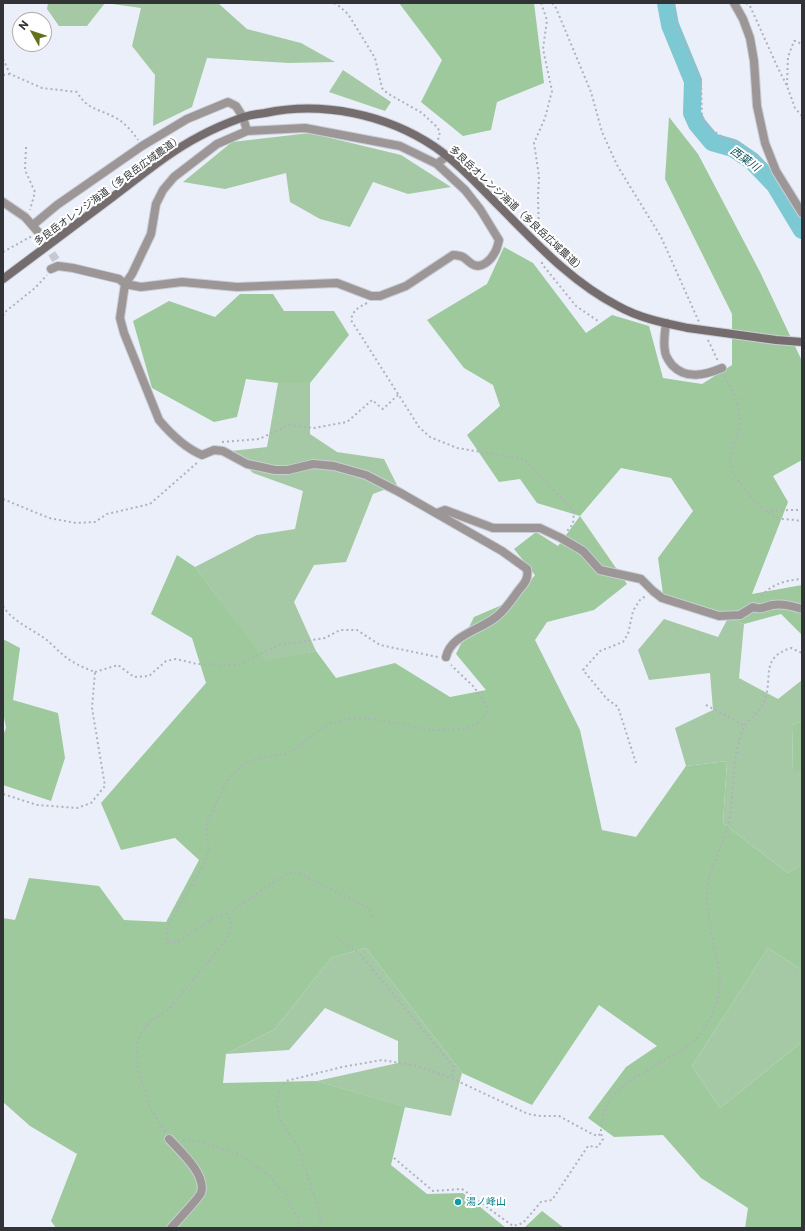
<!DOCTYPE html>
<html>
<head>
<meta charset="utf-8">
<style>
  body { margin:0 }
  #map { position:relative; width:805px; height:1231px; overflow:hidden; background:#ebeff9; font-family:Commissioner,sans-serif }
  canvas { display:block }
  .frame { position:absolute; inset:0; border:4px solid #313336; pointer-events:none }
  .north { position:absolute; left:12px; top:12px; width:40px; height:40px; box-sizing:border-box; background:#fff; border:1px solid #adadaf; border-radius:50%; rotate:309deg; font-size:11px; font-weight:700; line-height:16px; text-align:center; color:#313336 }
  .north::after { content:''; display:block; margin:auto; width:14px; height:18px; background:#65711c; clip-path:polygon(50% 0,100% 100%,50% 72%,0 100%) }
</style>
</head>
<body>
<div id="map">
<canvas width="805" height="1231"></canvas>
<div class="frame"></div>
<div class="north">N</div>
</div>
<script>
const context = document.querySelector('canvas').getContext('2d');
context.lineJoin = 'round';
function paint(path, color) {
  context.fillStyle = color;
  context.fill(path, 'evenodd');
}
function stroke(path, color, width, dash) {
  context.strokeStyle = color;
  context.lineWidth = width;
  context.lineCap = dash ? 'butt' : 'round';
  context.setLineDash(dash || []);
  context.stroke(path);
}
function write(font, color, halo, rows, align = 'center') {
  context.font = font + ' Commissioner,"Noto Sans JP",sans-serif';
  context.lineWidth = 4;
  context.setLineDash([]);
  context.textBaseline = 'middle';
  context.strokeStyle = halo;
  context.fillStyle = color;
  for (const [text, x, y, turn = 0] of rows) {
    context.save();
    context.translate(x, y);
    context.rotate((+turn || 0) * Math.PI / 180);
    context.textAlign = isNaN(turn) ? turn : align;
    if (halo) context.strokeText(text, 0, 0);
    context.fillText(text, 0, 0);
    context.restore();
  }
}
paint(new Path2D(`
  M48,3H218L247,29L301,43L335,62L289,63L207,58L192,107L153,126L155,75L132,46L141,8L105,3L87,26H59L47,9Z
  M343,70L391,102L385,111L329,92Z
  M310,133L401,155L451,187L408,194L373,182L350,227L320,219L290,202L286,173L225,189L183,182L232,142Z
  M278,383H310V434L337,452L384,459L397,485L373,494L346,562L314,565L294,602L316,651L266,662L195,567L257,535L295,529L303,491L253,473L231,451L267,447Z
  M728,618L744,624L739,678L778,699L802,680V721L792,725L793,771H802V864L788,873L723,823L727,761L686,766L675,728L713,710L710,673L649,680L638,650L664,619L718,637Z
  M366,948L462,1073L451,1116L404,1107L317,1081L398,1063V1041L325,1008L289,1050L226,1054L275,1029L331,958Z
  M768,948L802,970V1042L720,1108L692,1066Z`), '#a5c9a4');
paint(new Path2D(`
  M399,3H459L484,4L485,3H534L544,83L497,102L491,130L463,136L421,102L442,60Z
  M669,117L698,154L760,272L802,361V460L773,476L788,502L752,594L802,585V635L781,614L744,624L663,594L658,558L693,511L671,478L621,468L580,516L627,584L594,610L547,622L535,640L580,730L602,830L636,837L686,766L727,761L723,823L788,873L802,864V970L768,948L692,1066L720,1108L802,1042V1228H745L748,1208L701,1178L663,1135L614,1137L588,1118L626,1067L657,1046L599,1005L532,1105L462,1073L366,948L331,958L275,1029L226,1054L223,1083L317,1081L405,1107L391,1165L427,1194L463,1193L506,1228H56L51,1221L77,1154L30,1126L3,1102V918L15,920L29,878L99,886L124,920L166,922L199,860L175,838L121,850L101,803L206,683L192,638L151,614L177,555L195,567L266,661L316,651L336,678L395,663L450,697L486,690L456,654L474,617L516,599L535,575L514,549L536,532L558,546L580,516L537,503L520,479L499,482L467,435L500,406L493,385L464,368L427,320L487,284L504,247L533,263L586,333L612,315L649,326L663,378L702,384L732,365V314L665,179Z
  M240,294H273L284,311H334L349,335L310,383H278L246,379L237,417L214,422L152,388L133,321L169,301L215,317Z
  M3,639L20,648L13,700L58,713L65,758L51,801L3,785V735L6,728L3,712Z
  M802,721V771H793L792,725Z
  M542,1211L564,1228H524Z`), '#9dc99c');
stroke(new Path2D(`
  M666,3L670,25L693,81L692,113L697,124L712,142L733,148L752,161L775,185L802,230`), '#7cc9d4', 18);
stroke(new Path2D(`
  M39,233L56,260`), '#c6c9d2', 8, [8, 4]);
const street = new Path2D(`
  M734,3L743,19L750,38L754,61L757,106L765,143L776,171L802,213
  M247,131L305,128L400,146L437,164L447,156
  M3,202L25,217L39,233
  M33,225L57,205L142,146L187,119L228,102L236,106L243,117L247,131L217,144L174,177L163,190L156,204L151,234L132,274L125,284L120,318L124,333L159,420C170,433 185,448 202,455L214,450L223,451L247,464L275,470H288L313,464L334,466L366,475L399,492L502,551L527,569C529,579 524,584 518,591C511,601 505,610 496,617C480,630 451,635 446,657
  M51,269L58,266L73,268L119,279L125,284L141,287L182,282L237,287L337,283L371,296H380L406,286L453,255C466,256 463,258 472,264C481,270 491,260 495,252C497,249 498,244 499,240L480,209L465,190L437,164
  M666,323C665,332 663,342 665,351C665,356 669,361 672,365C686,380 705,375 722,368
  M437,513L445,510L493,528H540L561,538L583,551L600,570L641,579L653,591L662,598L719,616L740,615L753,607C761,610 764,607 772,605C782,603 793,606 802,609
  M169,1139C180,1151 207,1175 201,1193C199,1198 176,1222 171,1228`);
const secondary = new Path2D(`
  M3,279C40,251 77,224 114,196C141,176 169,152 200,136C213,129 227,123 241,118C248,115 257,114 265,113C322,101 386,114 435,147C458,163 478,185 498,205C535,242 571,282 618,306C639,318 664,323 688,328`);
stroke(street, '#cacdd6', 10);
stroke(secondary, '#cacdd6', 10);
stroke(new Path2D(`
  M334,3L339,6L348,14L375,58L382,88L387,93L422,113L437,127L440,132L438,140
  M552,3L556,8L591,92L602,132L617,165L661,237L699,322
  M674,3L677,26L701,80L702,116L709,128L724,138L740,143L763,162
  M746,3L750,6L777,66L787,86L795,108L802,116
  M3,59L10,74L42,88L77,92C87,110 100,109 116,118C125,123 132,131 138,140
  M3,75L10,74
  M787,85L788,57L794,41H797L802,45
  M26,147L25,170L35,192L30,210
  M539,234L538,198L539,176L534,143L545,118L552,91L543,49L547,20L541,3
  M3,252L32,236
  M542,262V264L576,306L598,321
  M367,303C358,308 353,310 351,320L419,427L430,437L457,448L524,459L574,511L573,524L567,531
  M3,316L5,312L35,288L47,275
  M708,340L718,361
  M725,376C735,396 744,411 738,434C735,442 730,452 730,461C730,476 761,511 775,517C783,520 793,519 802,521
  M222,442L259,439L289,425L314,428L347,422L372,400L383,409L399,394
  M3,499L49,518L76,523L95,522L107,514L150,504L198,462
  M766,511L791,510H802
  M758,600C769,585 785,580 802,579
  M3,606C12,621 30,628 44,638C50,642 55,648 60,652C70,662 82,667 95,672L92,708L105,786L91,803L77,808L37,805L3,794
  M95,672L118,665L134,677L149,676L166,661L176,659L197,664L238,665L279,645L325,638L340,630H357L380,645L438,657
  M706,705L745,726
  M636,763L618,707L607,699L583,670L600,651L623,642L628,634L633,611L640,600L647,595
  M227,914L287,873L297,872L369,908L373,919
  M339,940L359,953L454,1067L451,1078
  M165,1132L150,1108L138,1069L137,1044L142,1031L149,1022L168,1010L227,939C230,929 234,923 227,914L219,915L177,942L171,943L167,940V933L169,924L205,862L209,848L206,833L207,822L224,787L233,773L246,763L259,758L285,754L296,749L312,735L329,724L352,718L374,719L431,730L466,729L476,724L483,718L487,711L486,705L474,687L451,665
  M183,1140L203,1142L240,1155L269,1175L286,1196L298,1218V1228
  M394,1158L433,1191L462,1189L513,1226L523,1223L541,1202L552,1200L588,1146L598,1147L603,1139C600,1133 601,1129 602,1122C607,1079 666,1066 694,1041C708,1029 720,999 720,981C720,975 718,967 717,961C713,939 707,917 707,895C707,871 720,853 726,832C735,804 731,774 738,745C740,739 742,730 745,725C752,716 762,711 765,699C773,676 760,658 791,648L802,653
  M319,1228L321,1216L298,1146L281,1121L276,1102L279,1092L286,1081L342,1067L382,1060L417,1066L451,1078L528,1114L541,1116H559L592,1134L598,1136L601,1133`), '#afb2ba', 2, [2, 3]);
stroke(street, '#9c9697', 8);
stroke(secondary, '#746c6d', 8);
const secondaryBridge = new Path2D(`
  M688,328L776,340L802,342`);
stroke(secondaryBridge, '#cacdd6', 10, []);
stroke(secondaryBridge, '#746c6d', 8);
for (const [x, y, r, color] of [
  [458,1202,4,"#0f9aa8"]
]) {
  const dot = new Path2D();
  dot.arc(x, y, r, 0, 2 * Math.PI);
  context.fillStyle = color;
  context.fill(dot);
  stroke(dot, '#fff', 1.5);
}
write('10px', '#313336', '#fff', [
  ["多良岳オレンジ海道（多良岳広域農道）",108,190,-36],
  ["多良岳オレンジ海道（多良岳広域農道）",517,209,43]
]);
write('10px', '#0d838f', '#fff', [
  ["湯ノ峰山",466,1202]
], 'left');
write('italic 11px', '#0e525b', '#fff', [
  ["西葉川",745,159,36]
]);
</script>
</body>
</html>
